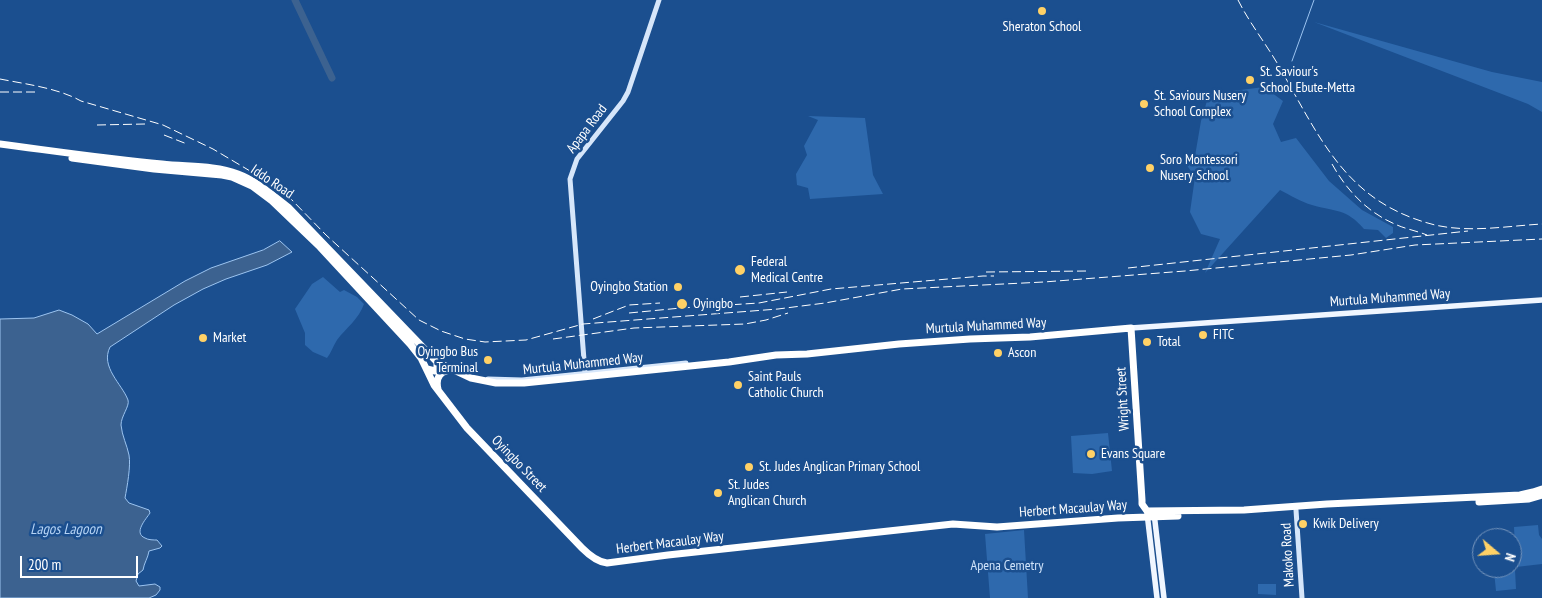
<!DOCTYPE html>
<html>
<head>
<meta charset="utf-8">
<style>
  body { margin:0 }
  #map { position:relative; width:1542px; height:598px; overflow:hidden; background:#1b4f8f; font-family:"PT Sans Narrow",sans-serif }
  canvas { display:block }
  .north { position:absolute; left:1472px; top:528px; width:50px; height:50px; box-sizing:border-box; background:#1b4f8f; border:1px solid #7695bc; border-radius:50%; rotate:108deg; font-size:14px; font-weight:700; line-height:20px; text-align:center; color:#fff }
  .north::after { content:''; display:block; margin:auto; width:18px; height:22px; background:#ffd166; clip-path:polygon(50% 0,100% 100%,50% 72%,0 100%) }
  .scale { position:absolute; left:20px; top:556px; width:118px; height:22px; box-sizing:border-box; border:2px solid #fff; border-top:0; padding-left:6px; font-size:15px; line-height:18px; white-space:nowrap; color:#fff; -webkit-text-stroke:4px #1b4f8f; paint-order:stroke }
</style>
</head>
<body>
<div id="map">
<canvas width="1542" height="598"></canvas>
<div class="north">N</div>
<div class="scale">200 m</div>
</div>
<script>
const context = document.querySelector('canvas').getContext('2d');
context.lineJoin = 'round';
function paint(path, color) {
  context.fillStyle = color;
  context.fill(path, 'evenodd');
}
function stroke(path, color, width, dash) {
  context.strokeStyle = color;
  context.lineWidth = width;
  context.lineCap = dash ? 'butt' : 'round';
  context.setLineDash(dash || []);
  context.stroke(path);
}
function write(font, color, halo, rows, align = 'center') {
  context.font = font + ' "PT Sans Narrow",sans-serif';
  context.lineWidth = 5;
  context.setLineDash([]);
  context.textBaseline = 'middle';
  context.strokeStyle = halo;
  context.fillStyle = color;
  for (const [text, x, y, turn = 0] of rows) {
    context.save();
    context.translate(x, y);
    context.rotate((+turn || 0) * Math.PI / 180);
    context.textAlign = isNaN(turn) ? turn : align;
    if (halo) context.strokeText(text, 0, 0);
    context.fillText(text, 0, 0);
    context.restore();
  }
}
paint(new Path2D(`
  M1314,22L1492,72L1542,82V112L1528,104Z
  M1264,87L1283,101L1273,124L1281,142L1296,138L1329,181L1362,210L1393,227V233L1386,238L1378,230L1364,229C1346,208 1336,212 1312,205C1301,202 1290,195 1280,190L1205,273L1220,239L1201,234L1190,212L1195,177L1186,164L1195,156L1201,121L1209,94Z
  M808,116L865,118L873,175L883,194L810,199L808,188L797,185L796,174L807,155L804,146L818,120Z
  M323,277L340,292L344,290L357,297L364,304C359,319 346,328 337,340C333,346 331,353 327,358L313,352L305,345V333L295,309L312,284Z
  M1108,433L1112,471L1092,474L1073,473L1071,436Z
  M1538,525L1539,535L1542,539V564L1516,567L1514,527Z
  M1024,530L1028,598H990L985,534Z
  M1515,570L1516,589L1496,591L1494,571Z
  M1258,584H1276V595L1258,594Z`), '#2e69ad');
const water = new Path2D(`
  M280,241L292,252L267,265L226,279L203,289L174,305L110,347C100,367 122,384 128,400C130,406 121,416 121,425C122,436 127,445 129,455C131,466 127,487 125,498L129,503L149,510L150,513C146,519 133,533 145,538C148,540 154,540 157,540L162,546L160,548L149,551C148,558 144,563 143,570L138,574L136,581L139,586L155,584L160,587V590L156,595L149,598H0V319L34,318L59,310L72,315L88,324L97,334L185,281L211,268L263,250Z`);
paint(water, '#3c6290');
stroke(water, '#9cc4f0', 1);
stroke(new Path2D(`
  M1292,61L1314,0`), '#9cc4f0', 1);
stroke(new Path2D(`
  M295,0L332,78`), '#3c6290', 7);
stroke(new Path2D(`
  M585,373L570,179L577,159L623,101L628,92L659,0
  M488,379L522,380L686,363
  M1296,510L1302,598`), '#d6e6fa', 5);
stroke(new Path2D(`
  M1131,328L1542,300
  M1147,513L1157,598
  M1154,513L1164,598`), '#f0f6ff', 5.5);
stroke(new Path2D(`
  M0,144C54,151 108,159 162,164C187,167 214,165 238,174C257,181 272,195 288,207L437,362L471,378L496,383H524L729,362L776,355L807,354L899,344L970,339L1030,337L1131,328L1142,500V504L1147,511L1244,510L1327,504L1477,497L1520,495L1533,492L1542,489
  M72,158L154,169L222,175L232,177L252,186L272,201L320,247L410,344L421,358L434,385L467,428L582,548C589,555 597,562 607,563L668,555L953,524L997,527L1118,518L1178,516
  M427,369L435,371L437,369V362
  M438,389C435,377 441,370 453,370
  M1479,502L1529,499L1542,495`), '#fff', 7);
stroke(new Path2D(`
  M1238,0C1250,24 1267,45 1280,68C1321,140 1347,203 1435,225C1470,233 1507,226 1542,224
  M0,79C25,84 58,88 81,101L163,125L213,149L245,168L270,183L290,198L326,235L419,320L441,331L465,339L485,342L526,340L583,324L778,309L825,303L902,289L1044,282L1185,271L1351,255L1415,245L1542,239
  M0,92H37
  M97,125L145,124
  M164,135L187,144
  M1332,164C1347,191 1368,213 1397,225C1406,229 1417,231 1427,235
  M1128,268L1468,231
  M986,272L1089,271
  M740,297L787,292
  M629,313L681,308L759,303L831,289L983,276H994
  M593,319L629,305L660,303
  M553,339L634,328L745,324L766,320L788,313`), '#fff', 1, [9, 4]);
for (const [x, y, r, color] of [
  [1042,11,5,"#ffd166"],
  [1250,80,5,"#ffd166"],
  [1144,104,5,"#ffd166"],
  [1150,168,5,"#ffd166"],
  [740,270,6,"#ffd166"],
  [678,287,5,"#ffd166"],
  [682,304,6,"#ffd166"],
  [1203,335,5,"#ffd166"],
  [203,338,5,"#ffd166"],
  [1147,342,5,"#ffd166"],
  [998,353,5,"#ffd166"],
  [488,360,5,"#ffd166"],
  [738,385,5,"#ffd166"],
  [1091,454,5,"#ffd166"],
  [749,467,5,"#ffd166"],
  [718,493,5,"#ffd166"],
  [1303,524,5,"#ffd166"]
]) {
  const dot = new Path2D();
  dot.arc(x, y, r, 0, 2 * Math.PI);
  context.fillStyle = color;
  context.fill(dot);
  stroke(dot, '#1b4f8f', 2);
}
write('14px', '#fff', '#1b4f8f', [
  ["Sheraton School",1042,27,"center"],
  ["St. Saviour's",1260,72],
  ["School Ebute-Metta",1260,88],
  ["St. Saviours Nusery",1154,96],
  ["School Complex",1154,112],
  ["Soro Montessori",1160,160],
  ["Nusery School",1160,176],
  ["Federal",751,262],
  ["Medical Centre",751,278],
  ["Oyingbo Station",668,287,"right"],
  ["Oyingbo",693,304],
  ["FITC",1213,335],
  ["Market",213,338],
  ["Total",1157,342],
  ["Oyingbo Bus",478,352,"right"],
  ["Terminal",478,368,"right"],
  ["Ascon",1008,353],
  ["Saint Pauls",748,377],
  ["Catholic Church",748,393],
  ["Evans Square",1101,454],
  ["St. Judes Anglican Primary School",759,467],
  ["St. Judes",728,485],
  ["Anglican Church",728,501],
  ["Kwik Delivery",1313,524]
], 'left');
write('14px', '#fff', '#1b4f8f', [
  ["Apapa Road",587,129,-53],
  ["Iddo Road",272,182,34],
  ["Murtula Muhammed Way",1390,298,-4],
  ["Murtula Muhammed Way",986,326,-3],
  ["Murtula Muhammed Way",583,364,-6],
  ["Wright Street",1123,399,-93],
  ["Oyingbo Street",519,464,46],
  ["Herbert Macaulay Way",1073,509,-4],
  ["Herbert Macaulay Way",670,543,-7],
  ["Makoko Road",1288,555,-93]
]);
write('14px', '#cfe3fa', '#1b4f8f', [
  ["Apena Cemetry",1007,566]
]);
write('italic 15px', '#b5d3f5', '#1b4f8f', [
  ["Lagos Lagoon",66,530]
]);
</script>
</body>
</html>
